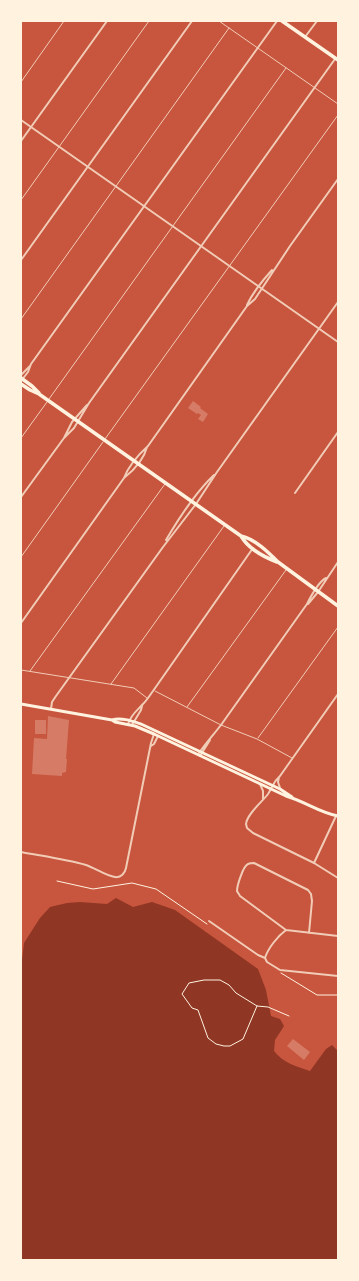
<!DOCTYPE html>
<html>
<head>
<meta charset="utf-8">
<style>
  body { margin:0 }
  #map { position:relative; width:359px; height:1281px; overflow:hidden; background:#c8553d; font-family:Roboto,sans-serif }
  canvas { display:block }
  .frame { position:absolute; inset:0; border:22px solid #fff3e0; pointer-events:none }
</style>
</head>
<body>
<div id="map">
<canvas width="359" height="1281"></canvas>
<div class="frame"></div>
</div>
<script>
const context = document.querySelector('canvas').getContext('2d');
context.lineJoin = 'round';
function paint(path, color) {
  context.fillStyle = color;
  context.fill(path, 'evenodd');
}
function stroke(path, color, width, dash) {
  context.strokeStyle = color;
  context.lineWidth = width;
  context.lineCap = dash ? 'butt' : 'round';
  context.setLineDash(dash || []);
  context.stroke(path);
}
paint(new Path2D(`
  M116,898L133,907L152,902L175,910L258,969L266,990L271,1016L280,1019L284,1026L275,1040L274,1051C283,1063 296,1066 310,1071L326,1049L332,1045L338,1051V1260H21V980L22,960L24,943L40,918L50,907L67,903L80,902L107,904Z`), '#8f3625');
paint(new Path2D(`
  M193,401L201,407L200,408L208,414L203,422L198,419L201,415L198,413L197,414L188,408Z
  M48,716L69,720L66,759H67L66,772L62,773V776L32,774L34,738L47,739Z
  M35,720H46V734H35Z
  M293,1039L310,1052L304,1060L287,1046Z`), '#d67c66');
stroke(new Path2D(`
  M57,881L93,889L132,883L156,889L207,924
  M281,973L317,995H338
  M257,1006L243,1039L230,1046H224L216,1044L208,1038L198,1010L192,1008L182,994L189,983L204,980H220L229,985L236,993L257,1006L268,1007L289,1016`), '#fff3e0', 1);
stroke(new Path2D(`
  M219,21L338,104
  M21,82L64,21
  M21,200L149,21
  M21,319L229,28
  M49,399L286,68
  M21,438L47,402
  M105,439L338,115
  M21,557L103,442
  M21,670L134,688L147,698
  M30,671L165,484
  M111,684L224,526
  M155,691L221,725L257,739L292,758
  M187,707L286,570
  M258,738L338,627`), '#f1ccb7', 1);
stroke(new Path2D(`
  M21,22L22,21
  M305,37L317,21
  M21,120L338,342
  M21,141L107,21
  M21,260L192,21
  M247,305C253,292 262,281 272,270
  M21,375L30,366
  M21,381L28,372L31,364L277,21
  M64,438L74,428L89,403L335,59
  M124,478C129,465 138,455 148,446L247,306L255,299L290,246L338,179
  M295,493L338,432
  M21,497L64,438L72,422L87,405
  M166,540C179,518 196,492 214,475
  M308,604L318,592L338,562
  M21,623L124,478C134,470 144,459 147,447
  M338,694L280,776C272,783 273,787 268,794C262,802 247,814 246,824L247,828L253,833L314,863L338,878
  M51,709L52,702L56,696L163,547L196,504L217,472L338,302
  M128,724C132,713 136,712 143,704C147,700 150,695 153,691L253,548
  M132,725L141,710L142,706
  M151,746L154,744L158,736
  M199,753C206,743 214,734 221,725L307,604C311,596 318,582 326,578
  M200,756L210,740
  M279,777L278,782L280,788
  M260,784L263,791V799
  M21,852C42,856 65,859 86,865C95,868 106,876 115,877C121,878 125,873 126,868L151,743L154,734
  M314,863L336,816
  M209,921L258,955L265,958
  M286,930L240,896C239,894 238,893 237,891C237,886 243,866 248,864C250,863 252,863 254,863L308,890L311,894L312,901L309,933
  M338,936L286,930C278,936 268,948 265,958L267,962L280,970L338,976`), '#f1ccb7', 2);
stroke(new Path2D(`
  M21,704L112,720L115,722L135,726L154,734L286,796C304,801 320,813 338,816
  M112,720C121,717 132,721 141,724L280,789L292,797`), '#fff3e0', 3);
stroke(new Path2D(`
  M282,21L338,60
  M21,378L32,386L39,393
  M21,384L30,390L39,394L241,536C255,539 268,552 278,562L338,606
  M241,536C248,548 264,557 277,562`), '#fff3e0', 3.5);
</script>
</body>
</html>
